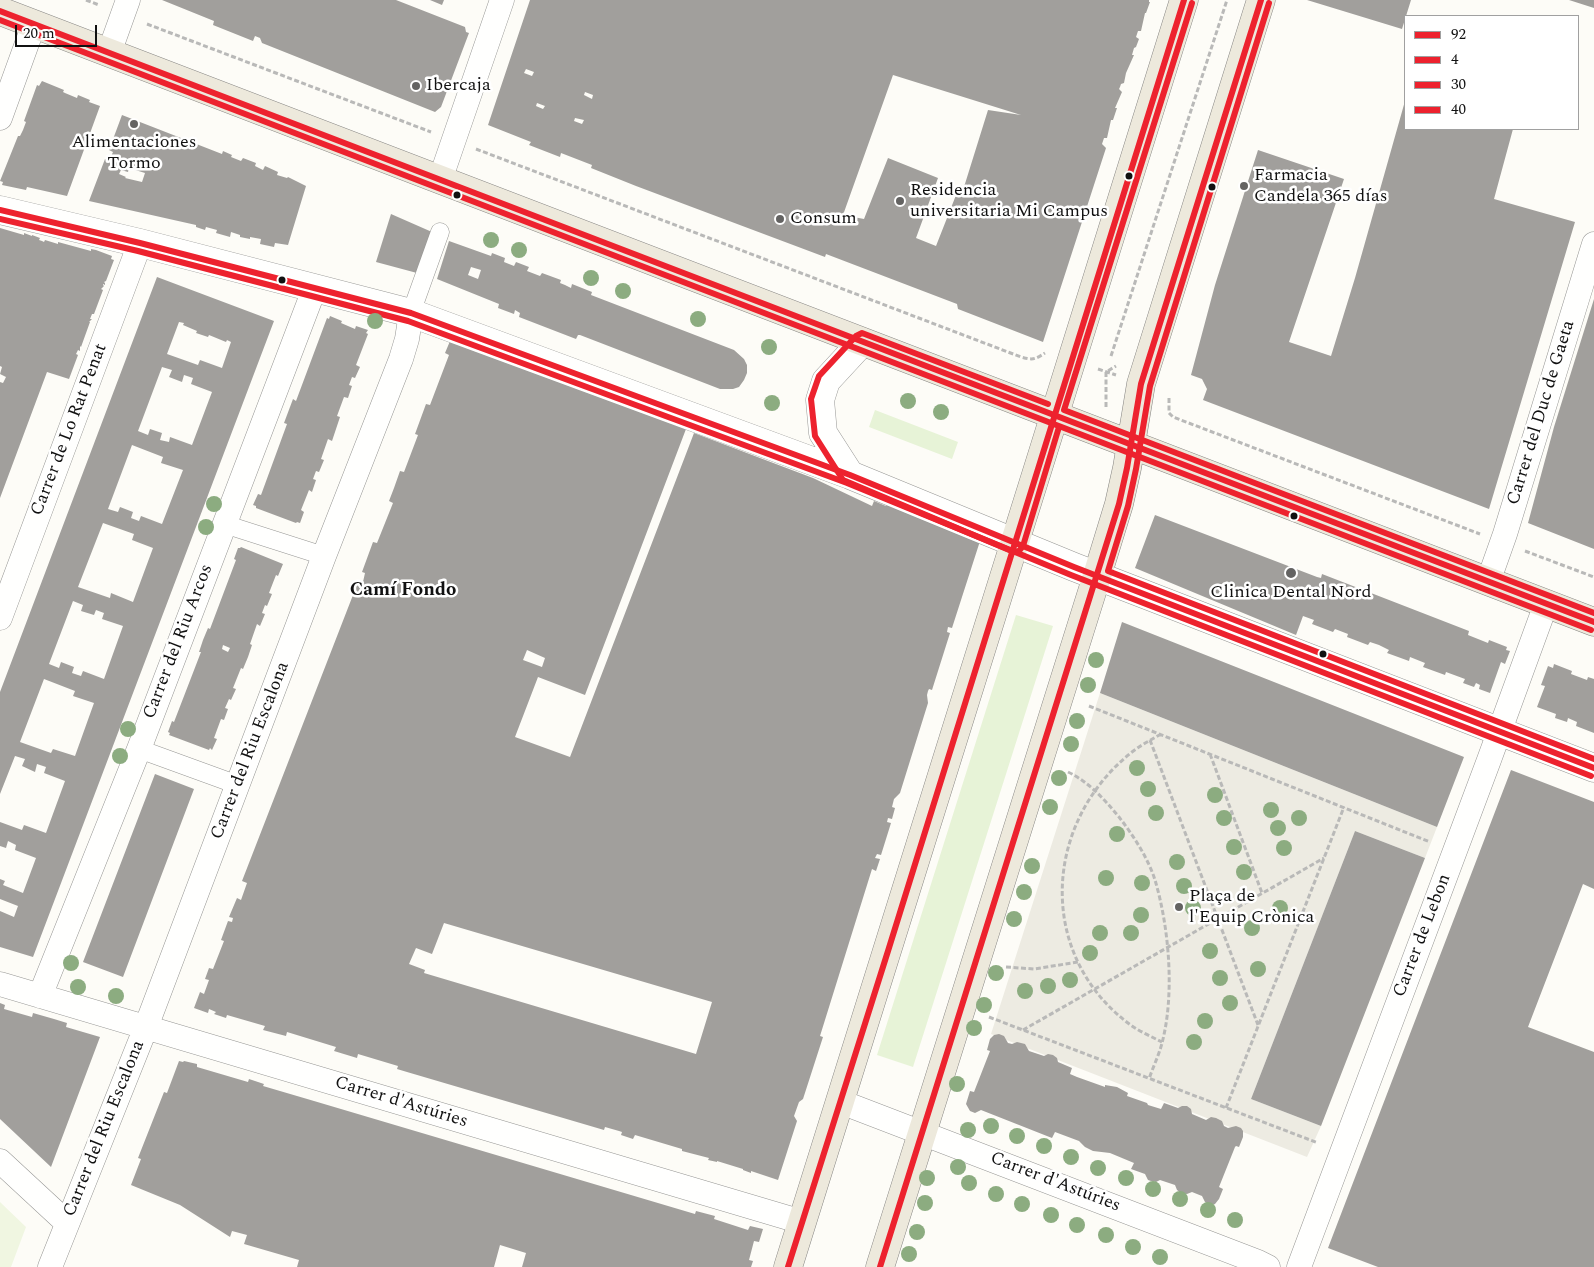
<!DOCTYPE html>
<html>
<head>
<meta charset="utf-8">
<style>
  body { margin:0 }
  #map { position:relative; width:1594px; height:1267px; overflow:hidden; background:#fdfcf7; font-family:Spectral,serif }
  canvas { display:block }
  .legend { position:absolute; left:1404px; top:15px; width:175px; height:115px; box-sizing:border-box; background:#fff; border:1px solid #a0a0a0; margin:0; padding:6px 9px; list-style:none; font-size:15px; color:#111 }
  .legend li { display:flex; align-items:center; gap:10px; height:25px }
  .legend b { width:25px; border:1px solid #a0a0a0 }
  .scale { position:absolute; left:15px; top:25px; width:82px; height:22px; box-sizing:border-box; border:2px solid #111; border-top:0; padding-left:6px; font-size:15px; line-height:18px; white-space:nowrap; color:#111; -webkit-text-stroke:4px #fff; paint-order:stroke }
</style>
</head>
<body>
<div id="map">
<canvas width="1594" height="1267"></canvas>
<ul class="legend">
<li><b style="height:6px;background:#ed222e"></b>92</li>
<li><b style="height:6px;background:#ed222e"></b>4</li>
<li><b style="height:6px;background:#ed222e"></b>30</li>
<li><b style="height:6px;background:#ed222e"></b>40</li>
</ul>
<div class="scale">20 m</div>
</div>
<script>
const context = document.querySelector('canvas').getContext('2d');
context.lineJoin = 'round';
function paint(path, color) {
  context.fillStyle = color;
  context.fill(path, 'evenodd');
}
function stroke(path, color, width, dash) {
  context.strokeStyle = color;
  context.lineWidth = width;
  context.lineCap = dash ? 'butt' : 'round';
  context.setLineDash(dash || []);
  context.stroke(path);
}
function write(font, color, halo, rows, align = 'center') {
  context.font = font + ' Spectral,serif';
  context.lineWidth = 5;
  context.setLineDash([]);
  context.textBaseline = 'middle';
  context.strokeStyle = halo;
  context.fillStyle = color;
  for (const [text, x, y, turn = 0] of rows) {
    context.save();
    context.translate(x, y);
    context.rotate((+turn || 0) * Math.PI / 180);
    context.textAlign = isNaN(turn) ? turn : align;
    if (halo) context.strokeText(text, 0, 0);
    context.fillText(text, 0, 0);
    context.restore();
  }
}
paint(new Path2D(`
  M875,410L958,442L952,459L869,427Z
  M1016,615L1053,626L913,1067L877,1055Z`), '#e7f3d7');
paint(new Path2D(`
  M0,1202L26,1227L11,1267H0Z`), '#f0f6e1');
paint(new Path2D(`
  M1100,693L1437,827L1425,858L1355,831L1251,1099L1321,1126L1307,1157L991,1034Z`), '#edebe2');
paint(new Path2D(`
  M162,0H396L465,27L466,32L469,33L441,107L435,112L262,43L260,38L255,36L253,41L213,25L214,21Z
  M430,0H444L442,5Z
  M530,0H1149V2H1150L1146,13H1145L1141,31H1138L1136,37L1139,39L1136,47L1134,48L1132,55H1134L1126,73L1124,83L1121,84L1120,87L1119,89L1122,92L1115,108H1117L1113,120H1111L1107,138H1104L1102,144L1106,148L1043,342L958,309L957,304L826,254L825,257L636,186L591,168L592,165L561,153L560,157L529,145L531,142L488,125ZM526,69L534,72L532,76L524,73ZM893,75L1021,115L988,110L964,187L960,185L936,246L916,238L938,178L888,158L864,219L843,215ZM585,92L593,95L592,99L584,95ZM537,103L545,106L543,109L536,106ZM575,118L584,120L582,124L574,121Z
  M1307,0H1411L1402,29Z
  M1569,0H1594V8Z
  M42,81L64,90L63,92L65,93L77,98L78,95L90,100L89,102L100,106L67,196L27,187L26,190L2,185L3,182L0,181L18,136H20L23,130L26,122L24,121L37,85L39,86Z
  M1405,101V129H1513L1494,199L1575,222L1489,509L1203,400L1207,389L1202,379L1191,375L1215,285L1258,150L1344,179L1289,342L1331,356L1355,278Z
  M122,115L222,154L223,151L232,155L231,157L241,161L243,158L256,163L255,166L263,170L265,166L278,172L277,175L287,178L288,177L306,186L288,245L275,243L274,247L260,244L261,239L250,237V239L240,237V235L231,232L230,237L216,233L217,230L206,227L205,230L196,227V225L89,201L105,159L109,161L113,152L109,150ZM129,168L145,173L142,182L125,178L126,177L119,174L121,170L128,172Z
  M391,214L432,232L417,273L376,262Z
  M0,228L24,235V233L32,236V235L40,238L39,240L42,241L44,242L45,240L58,244V242L91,251V249L96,250L112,256L111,259L114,260L106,281L104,282L105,283V285L103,284V285L104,286L101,289L103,290L94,314H92L90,319H92L89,322H90L81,347L80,346V351L78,350L76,354L78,355L69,379L47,372L0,498V382L3,383L6,377L0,374L2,367L0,366Z
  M449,241L491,256L492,253L505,258L504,262L514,266L516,262L529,267L527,271L540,276L542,273L561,280L560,283L565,285L571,288L572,284L592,292L591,295L734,350L744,359L747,365V373L744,380L739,387L733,389H720L580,335H578L576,339L519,317L520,313L515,310L514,314L498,308L499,304L437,279ZM471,267L481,270L478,279L468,275Z
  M157,277L274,321L33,957L0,947V911L14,917L18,906L0,899V879L5,881L3,885L23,893L36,858L15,850L16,845L8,841L6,848L0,846V822L22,830L24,825L46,833L65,781L44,773L46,767L37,764L35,772L22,766L25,759L15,756L0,794V692ZM179,322L184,323L183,325L197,331L196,333L208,337L209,335L226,342L227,340L231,342L222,368L200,360L198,365L167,354ZM162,367L172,370L169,377L182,382L184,375L193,378L191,384L212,392L192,445L170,437L169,442L160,440L162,433L150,429L148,435L138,431ZM132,445L163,457L161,463L183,470L162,524L141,516L139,521L131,518L133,512L120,507L118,512L108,509ZM103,523L134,534L132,540L153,548L133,602L111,593L110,598L78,587ZM73,601L83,605L81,611L94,615L96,610L104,613L102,619L123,626L104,679L83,671L81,676L72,673L74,667L61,662L59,668L49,664ZM44,679L75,691L73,696L94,703L75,756L53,749L51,753L20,742Z
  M1594,299V549L1528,523L1554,427Z
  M330,316L342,321L341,323L355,329L356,326L368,330L366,333L368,334L356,365L360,367L355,378L352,377L349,385L352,386L348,398L344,397L337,416L340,417L332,441L328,439L321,459L324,460L319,472L316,471L313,479L316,480L312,492L309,490L301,510L304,512L300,523L297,522L296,523L256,508V506L253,505L258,494L261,495L287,424L284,423L293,399L296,401L327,318L329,319Z
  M453,334L545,375L686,429L585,695L538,677L515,737L570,757L694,433L813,478L872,506L874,501L886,506L888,503L981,538L952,628L948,627L947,632L950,633L932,690L929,689L928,691L927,695L928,703L900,793L894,799L892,807L895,808L892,819L888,818L887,822L891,823L881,855L877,854L875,858L880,859L876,871L872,869L820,1036L823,1037L803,1099L799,1102L794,1116L797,1121L778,1180L751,1171V1173L743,1170V1169L717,1161V1162L708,1160L709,1158L682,1151V1149L635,1135L633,1139L621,1135L622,1132L619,1131L605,1127L604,1130L407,1072L397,1069L398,1066L358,1054L357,1058L334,1051L336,1047L287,1032L286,1036L263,1030L265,1026L227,1015L226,1018L214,1014L216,1012L209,1009L208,1013L194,1008L200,992L204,994L209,980L205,979L209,968L213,969L224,941L221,940L228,921L232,922L233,918L229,917L237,898L241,900L247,883L242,881L353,595L357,596L358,595L353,593L358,580L363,582L365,573L362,572L373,542L377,543L393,503L389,501L394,488L400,471L404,472L418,435L415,434L426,404L430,405L449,355L445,353ZM527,650L545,658L542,667L523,660ZM444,923L712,1002L696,1054L424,973L425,970L409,964L416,948L432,954Z
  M1155,515L1317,577L1321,578L1322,574L1469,631L1468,635L1488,643L1489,640L1507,647L1506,650L1510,651L1505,664L1501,662L1490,693L1479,689L1480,685L1476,683L1474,687L1463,683L1465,679L1446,672L1445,675L1423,667L1425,663L1410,657L1409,661L1387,653L1389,650L1379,645L1370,642L1368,645L1347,637L1348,634L1335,629L1333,632L1312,624L1314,620L1303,616L1296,635L1135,568Z
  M241,547L283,564L278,576L276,575L269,593L272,594L267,606L265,605L262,613L265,614L260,626L257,624L250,644L252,645L248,657L243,669L241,668L233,688L236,689L231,700L229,699L225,708L228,709L224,720L221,719L214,738L217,739L212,750L210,748L209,750L169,735L170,733L168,732L172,721L174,722L201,652H199L203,640L208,628L210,629L236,560L234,559L238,548H240ZM223,645L230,648L228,652L222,649Z
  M1122,622L1464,757L1437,827L1100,693Z
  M1554,664L1572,671L1571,674L1587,680L1588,677L1594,679V733L1576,726L1577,722L1568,718L1567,722L1555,718L1556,714L1537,707L1545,686L1541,685L1548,666L1553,668Z
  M1511,770L1594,802V889L1583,884L1528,1027L1594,1052V1267H1378L1328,1248Z
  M155,774L194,789L123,977L83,962Z
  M1355,831L1425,858L1321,1126L1251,1099Z
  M0,1003L5,1005L4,1009L32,1017L33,1013L54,1019L67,1023L66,1027L100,1037L51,1167L0,1119Z
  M999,1034L1004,1036L1008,1043L1012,1044L1017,1042L1025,1044L1029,1051L1044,1056L1048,1054L1053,1055L1057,1058L1058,1062L1072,1068L1070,1074L1077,1077L1105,1087V1085L1117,1087L1128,1093L1127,1096L1147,1103L1148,1105L1161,1109L1164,1103L1178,1108L1182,1106H1187L1191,1109L1192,1114L1206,1120L1211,1117L1216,1118L1222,1121L1224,1126L1228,1128L1236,1126L1241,1128L1243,1131V1137L1239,1147L1236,1146L1235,1147L1219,1187L1223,1189L1219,1199L1215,1204L1210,1205L1205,1202L1202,1196L1192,1192L1187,1194L1181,1193L1177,1190L1175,1185L1160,1180L1156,1182L1151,1181L1148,1180L1145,1174L1131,1169L1134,1163L1110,1153L1093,1151L1085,1147L1079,1141L1055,1132L1052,1138L981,1110L975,1113L970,1111L966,1104L970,1091L974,1092L990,1051L987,1050L990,1039L994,1035Z
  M179,1061L183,1062L184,1061L197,1064V1067L248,1082L249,1079L264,1084L263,1086L314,1101L695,1214L696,1211L715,1216L714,1219L748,1230L750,1226L763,1229L759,1242L754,1241L749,1260L753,1261L751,1267H522L526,1253L500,1245L494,1267H297L299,1260L244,1244L247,1235L232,1231L230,1237L180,1205L131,1185L141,1159L138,1158L164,1092L167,1093Z`), '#a19f9c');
const pedestrian = new Path2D(`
  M411,313L440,232
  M224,524L324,556
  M139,749L238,785`);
const minor = new Path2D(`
  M109,53L128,0
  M0,118L34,24
  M440,180L502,0
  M1488,582L1505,534L1594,244
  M0,618L140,243
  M0,984L802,1222
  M40,996L139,749L315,287
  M841,1102L1258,1262L1268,1267
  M0,1161L67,1223
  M50,1267L146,1027L324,556L401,359L407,339L411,313
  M1299,1267L1489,760L1546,604`);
const tertiary = new Path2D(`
  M0,210L140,243L411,313L850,475L1074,567L1594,768
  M850,475L823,433L820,400L826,381L862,342`);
const primary = new Path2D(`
  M0,11L1594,622
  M788,1267C923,846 1051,422 1184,0
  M880,1267L1097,576L1119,504L1127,468L1141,384L1261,0`);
stroke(pedestrian, '#979795', 19);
stroke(minor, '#979795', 25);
stroke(tertiary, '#979795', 29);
stroke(primary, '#858482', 29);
stroke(new Path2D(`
  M86,0L99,5
  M147,24L431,132
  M476,149L1021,357C1033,360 1034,360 1045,353
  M1111,356L1227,0
  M1098,369L1116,375
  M1169,398V413L1173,417L1480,534
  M1106,407V372L1116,366
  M1525,551L1594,577
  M1089,706L1430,842
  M1161,734C1151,740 1141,745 1132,752C1042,823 1036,957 1132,1026C1141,1032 1152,1037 1162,1042
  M1150,740L1258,1025
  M1210,754L1262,893
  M1068,772C1089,782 1104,799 1119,817C1133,835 1148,858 1155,880C1169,927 1175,994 1162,1043C1159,1055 1153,1067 1149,1079
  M1006,967L1034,969L1078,962
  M989,1017L1318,1143
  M1023,1030L1324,858
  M1226,1108L1344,807`), '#b9b9b8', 3, [5, 2.5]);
stroke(pedestrian, '#fffffe', 18);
stroke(minor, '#fffffe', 24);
stroke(tertiary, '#fffffe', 28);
stroke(primary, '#ede9dc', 28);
stroke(new Path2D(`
  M0,11L1594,622
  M0,210L140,243L411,313L850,475L1074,567L1594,768`), '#ed222e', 6);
stroke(new Path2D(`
  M0,20L1591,630
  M0,219L138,251L408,321L847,483L1071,575L1591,776`), '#ed222e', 6);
stroke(new Path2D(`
  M1192,3L1064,410L1594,613
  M1269,3L1150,386L1136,469L1128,506L1108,571L1594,759
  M1048,404L862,333L856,336L819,376L811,399L815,436L843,480L1014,552L1019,551L1023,546L1059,427`), '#ed222e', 6);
stroke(new Path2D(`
  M788,1267L888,951L1184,0
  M880,1267L1119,504L1127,468L1141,384L1261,0`), '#ed222e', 6);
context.fillStyle = '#8cac80';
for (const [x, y] of [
  [491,240],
  [519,250],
  [591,278],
  [623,291],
  [698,319],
  [375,321],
  [769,347],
  [908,401],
  [772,403],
  [941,412],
  [214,504],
  [206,527],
  [1096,660],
  [1088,685],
  [1077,721],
  [128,729],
  [1071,744],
  [120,756],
  [1137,768],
  [1059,778],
  [1148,789],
  [1215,795],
  [1050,807],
  [1271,810],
  [1156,813],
  [1224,818],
  [1299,818],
  [1278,828],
  [1117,834],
  [1234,847],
  [1284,848],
  [1177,862],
  [1032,866],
  [1244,872],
  [1106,878],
  [1142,883],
  [1184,886],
  [1024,892],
  [1193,908],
  [1280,908],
  [1141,915],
  [1014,919],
  [1252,928],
  [1100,933],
  [1131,933],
  [1210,951],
  [1090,953],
  [71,963],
  [1258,969],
  [996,973],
  [1220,978],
  [1070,980],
  [1048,986],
  [78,987],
  [1025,991],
  [116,996],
  [1230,1003],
  [984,1005],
  [1205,1021],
  [974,1028],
  [1194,1042],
  [957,1084],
  [991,1126],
  [968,1130],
  [1017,1136],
  [1044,1146],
  [1071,1157],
  [958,1167],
  [1098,1168],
  [927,1178],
  [1126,1178],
  [969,1183],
  [1153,1189],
  [996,1194],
  [1180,1199],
  [925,1203],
  [1022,1204],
  [1208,1210],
  [1051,1215],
  [1235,1220],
  [1077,1225],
  [917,1232],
  [1106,1235],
  [1133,1247],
  [909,1254],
  [1160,1257]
]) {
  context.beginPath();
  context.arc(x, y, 8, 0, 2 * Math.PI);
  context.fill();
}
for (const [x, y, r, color] of [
  [416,86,5,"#646362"],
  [134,124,5,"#646362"],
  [1129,176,4.5,"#111"],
  [1244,186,5,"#646362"],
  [1212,187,4.5,"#111"],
  [457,195,4.5,"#111"],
  [900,201,5,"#646362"],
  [780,219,5,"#646362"],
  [282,280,4.5,"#111"],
  [1294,516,4.5,"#111"],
  [1291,573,6,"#646362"],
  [1323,654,4.5,"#111"],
  [1179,907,5,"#646362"]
]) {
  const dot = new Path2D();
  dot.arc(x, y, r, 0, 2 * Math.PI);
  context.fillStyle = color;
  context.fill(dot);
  stroke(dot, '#fff', 2);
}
write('18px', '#111', '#fff', [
  ["Ibercaja",426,86],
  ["Alimentaciones",134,143,"center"],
  ["Tormo",134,164,"center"],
  ["Farmacia",1254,176],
  ["Candela 365 días",1254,197],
  ["Residencia",910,191],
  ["universitaria Mi Campus",910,212],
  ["Consum",790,219],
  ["Clinica Dental Nord",1291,593,"center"],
  ["Plaça de",1189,897],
  ["l'Equip Crònica",1189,918]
], 'left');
write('18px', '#111', '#fff', [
  ["Carrer del Duc de Gaeta",1542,413,-73],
  ["Carrer de Lo Rat Penat",70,430,-69],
  ["Carrer del Riu Arcos",179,642,-69],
  ["Carrer del Riu Escalona",251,751,-69],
  ["Carrer de Lebon",1423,936,-69],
  ["Carrer d'Astúries",401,1103,17],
  ["Carrer del Riu Escalona",105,1129,-68],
  ["Carrer d'Astúries",1055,1183,21]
]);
write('bold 19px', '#111', '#fff', [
  ["Camí Fondo",403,591]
]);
</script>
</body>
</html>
